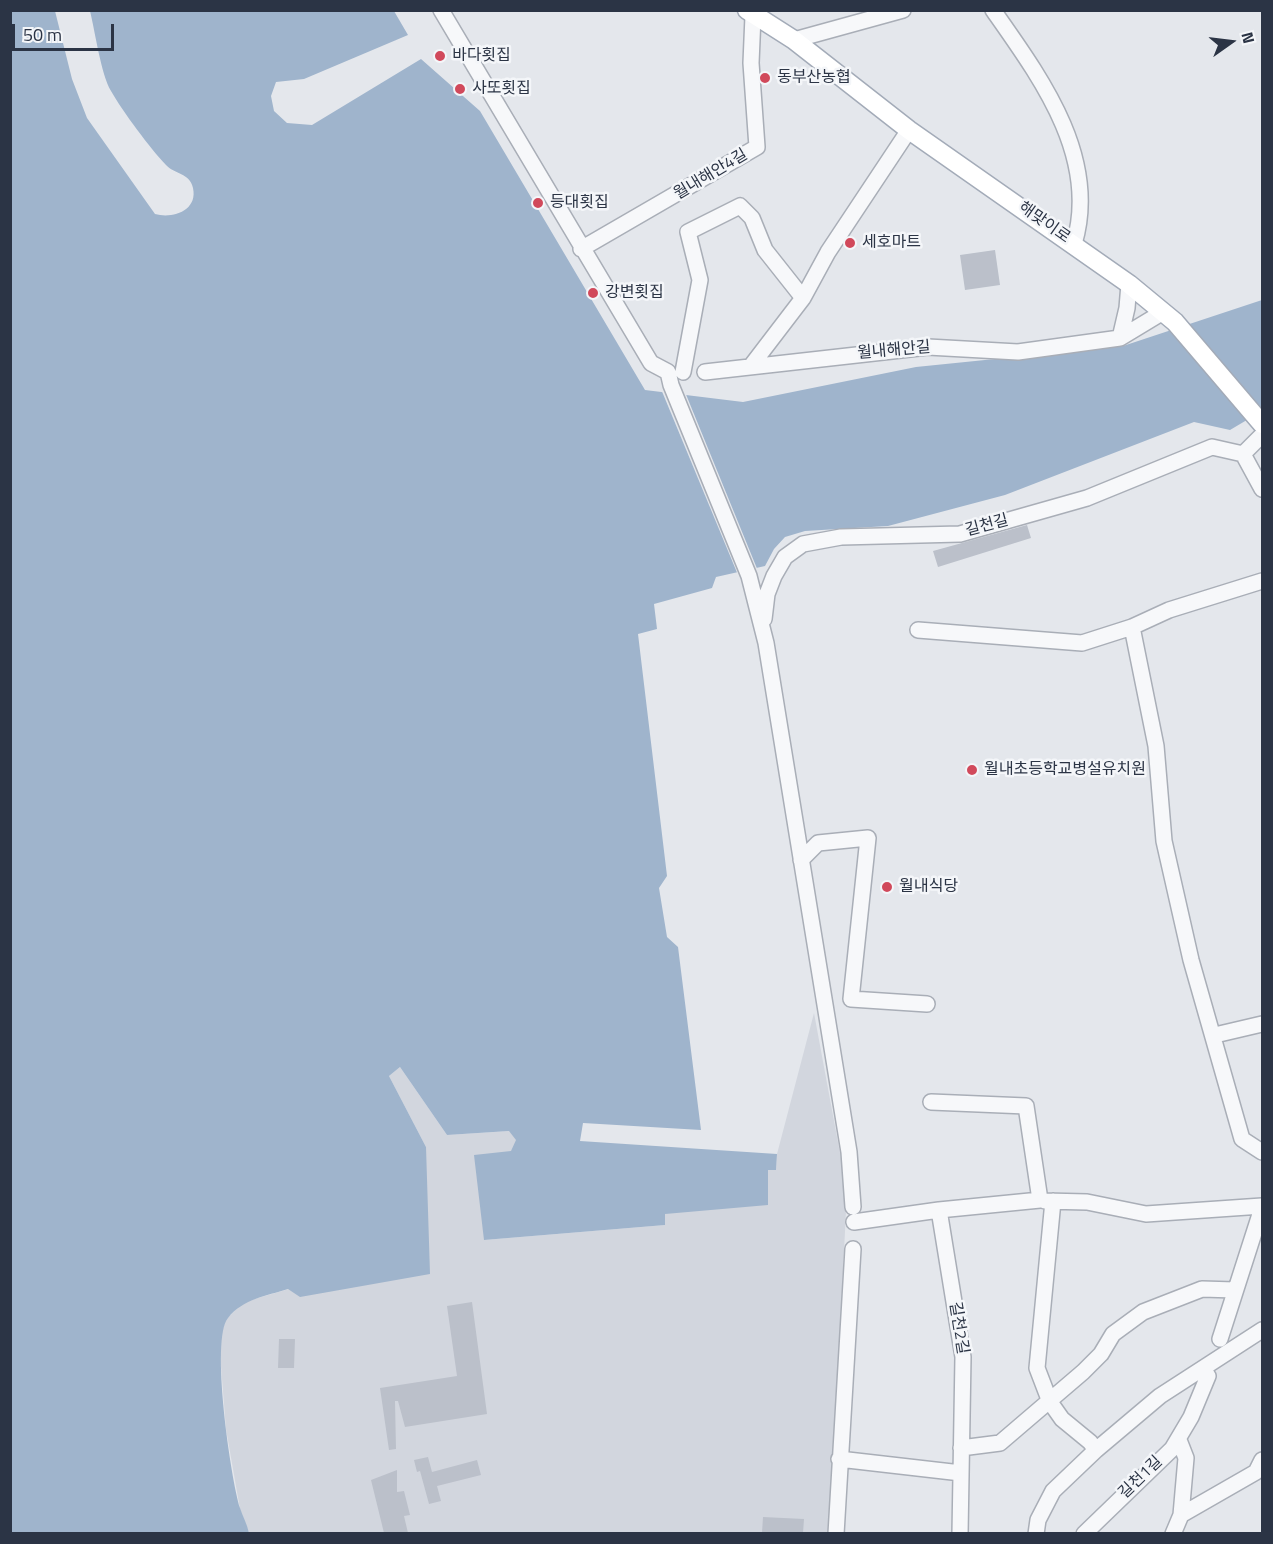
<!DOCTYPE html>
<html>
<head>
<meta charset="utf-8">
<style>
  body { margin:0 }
  #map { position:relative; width:1273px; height:1544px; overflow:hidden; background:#e4e7ec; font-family:"Titillium Web",sans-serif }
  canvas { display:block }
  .frame { position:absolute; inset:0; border:12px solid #2b3445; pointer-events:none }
  .north { position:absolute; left:1201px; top:12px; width:60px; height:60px; -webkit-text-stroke:4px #f4f6f9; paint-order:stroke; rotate:76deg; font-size:16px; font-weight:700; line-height:24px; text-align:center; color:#2b3445 }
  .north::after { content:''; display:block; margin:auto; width:21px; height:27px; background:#2b3445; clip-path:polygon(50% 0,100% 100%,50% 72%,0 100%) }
  .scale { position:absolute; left:12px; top:24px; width:102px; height:27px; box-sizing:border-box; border:3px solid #2b3445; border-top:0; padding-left:8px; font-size:18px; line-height:21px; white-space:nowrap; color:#2b3445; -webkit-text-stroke:4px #f4f6f9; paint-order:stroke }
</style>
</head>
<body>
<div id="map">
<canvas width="1273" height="1544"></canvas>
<div class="frame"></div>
<div class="north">N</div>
<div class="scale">50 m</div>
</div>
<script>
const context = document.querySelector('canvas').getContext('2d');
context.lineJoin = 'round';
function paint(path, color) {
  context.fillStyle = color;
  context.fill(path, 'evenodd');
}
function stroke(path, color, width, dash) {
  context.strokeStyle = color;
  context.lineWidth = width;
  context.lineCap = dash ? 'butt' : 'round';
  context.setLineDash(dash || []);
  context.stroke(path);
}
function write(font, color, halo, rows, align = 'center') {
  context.font = font + ' "Titillium Web","Noto Sans KR",sans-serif';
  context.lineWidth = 5;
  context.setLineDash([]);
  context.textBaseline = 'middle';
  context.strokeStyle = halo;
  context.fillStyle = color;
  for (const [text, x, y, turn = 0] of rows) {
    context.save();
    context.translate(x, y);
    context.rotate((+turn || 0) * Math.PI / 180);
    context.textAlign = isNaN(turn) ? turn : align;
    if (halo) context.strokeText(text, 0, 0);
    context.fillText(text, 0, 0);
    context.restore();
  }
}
paint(new Path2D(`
  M814,1013L847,1191L830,1533H249L240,1509L226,1429L219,1341L226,1319L244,1302L289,1289L426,1147L389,1076L400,1067L447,1135L510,1131L517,1140L484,1240L665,1225L664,1214L768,1170H776L777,1154Z`), '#d2d6de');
paint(new Path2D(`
  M10,11H55L72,79L87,118L155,214C172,219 198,211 193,188C190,173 174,174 166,165C150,148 123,112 111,91C101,74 95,31 90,11H394L408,35L304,79L276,82L271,96L274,111L287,123L312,125L421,59L480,111L645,390L743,402L916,367L1123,346L1262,300V411L1230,430L1194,422L1005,495L888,526L805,531L785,537L774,549L765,566L716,577L712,588L654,604L657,629L638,634L667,876L659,888L667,937L678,947L701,1130L583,1123L580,1141L777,1154L776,1170H768V1205L665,1214V1225L484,1240L474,1155L511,1151L516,1140L509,1131L447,1135L400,1067L389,1076L426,1147L430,1274L300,1297L288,1289C266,1296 243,1299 228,1318C210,1339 231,1479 240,1508C243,1517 247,1524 249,1533H11Z`), '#9fb4cc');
paint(new Path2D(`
  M661,389L685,392L758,571L738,575Z`), '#e4e7ec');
paint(new Path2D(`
  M995,250L1000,285L965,290L960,255Z
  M1027,525L1031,538L938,567L933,551Z
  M472,1302L487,1414L405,1427L398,1401H395L396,1449L389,1450L380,1388L457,1376L447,1306Z
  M279,1339H295L294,1368H278Z
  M428,1457L432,1472L477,1460L481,1475L437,1486L441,1501L429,1504L420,1471L417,1472L414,1460Z
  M397,1470V1492L404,1491L410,1515L404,1516L408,1533H384L371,1480Z
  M763,1517L804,1519L803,1533H762Z`), '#bbc0ca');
const minor = new Path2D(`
  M441,10L651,363L668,372L671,385L749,576L766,643L849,1152L853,1207
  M993,10C1040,77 1100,157 1074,244
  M794,40L903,10
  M581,249L757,147L751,63L753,16
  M1120,338L1163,312
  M751,366L803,298L828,252L909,130
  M683,372L700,280L688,232L740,206L752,218L765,250L803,298
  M705,372L928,347L1018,352L1120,338L1127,308L1129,284
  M1243,454L1262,489
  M764,619L767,594L774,576L785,557L803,544L841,537L960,534L1087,498L1212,447L1243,454L1262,435
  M1132,627L1156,746L1164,841L1191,960L1242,1139L1262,1152
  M918,630L1082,643L1132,627L1169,610L1262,581
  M801,860L818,843L868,838L851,999L927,1004
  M1215,1035L1262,1024
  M931,1102L1026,1106L1040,1200L939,1210
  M1045,1201L1087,1202L1146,1214L1262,1206
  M1053,1201L1037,1368L1050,1402L1062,1419L1090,1442L1096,1450
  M854,1222L939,1210L963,1357L960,1534
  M1220,1339L1262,1208
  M961,1448L1000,1443L1083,1372L1101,1354L1113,1334L1143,1312L1202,1289L1235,1290
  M839,1459L961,1473
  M1181,1515L1256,1472L1262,1460
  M836,1534L853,1249
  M1036,1534L1038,1520L1053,1491L1096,1450L1160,1396L1262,1330
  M1084,1534L1172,1449L1191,1417L1208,1376
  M1173,1534L1181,1515L1186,1458L1179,1440`);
const major = new Path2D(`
  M747,10L794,40L909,130L1129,284L1175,322L1262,424`);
stroke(minor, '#a9aeb7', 18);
stroke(major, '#a3abb8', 21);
stroke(minor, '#f7f8fa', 15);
stroke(major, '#fff', 18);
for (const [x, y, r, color] of [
  [440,56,6,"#d1495b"],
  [765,78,6,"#d1495b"],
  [460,89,6,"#d1495b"],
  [538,203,6,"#d1495b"],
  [850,243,6,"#d1495b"],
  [593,293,6,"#d1495b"],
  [972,770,6,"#d1495b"],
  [887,887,6,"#d1495b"]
]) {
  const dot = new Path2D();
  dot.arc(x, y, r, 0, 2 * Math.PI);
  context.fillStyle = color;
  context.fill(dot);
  stroke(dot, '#f4f6f9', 2);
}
write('16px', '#2b3445', '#f4f6f9', [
  ["바다횟집",452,56],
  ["동부산농협",777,78],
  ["사또횟집",472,89],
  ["등대횟집",550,203],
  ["세호마트",862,243],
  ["강변횟집",605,293],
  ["월내초등학교병설유치원",984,770],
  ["월내식당",899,887]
], 'left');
write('16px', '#2b3445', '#f4f6f9', [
  ["월내해안4길",711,175,-31],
  ["해맞이로",1044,223,35],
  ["월내해안길",894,351,-5],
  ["길천길",987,526,-15],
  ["길천2길",958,1328,81],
  ["길천1길",1141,1478,-44]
]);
</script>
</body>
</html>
